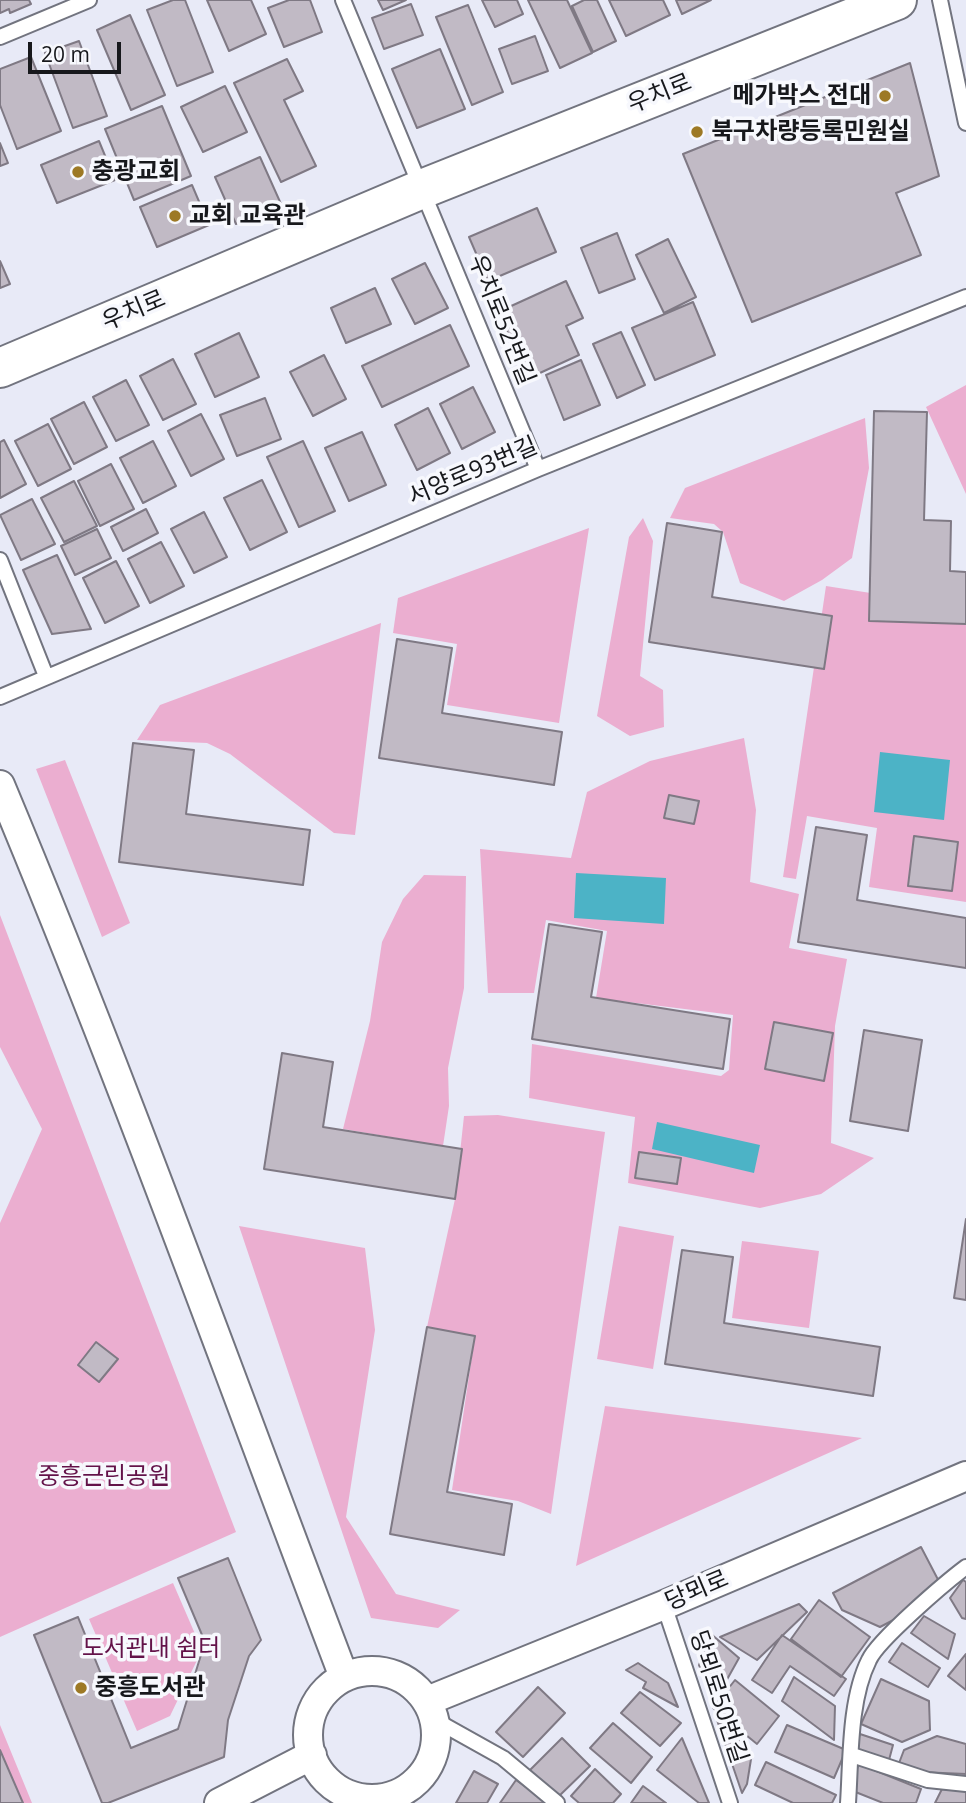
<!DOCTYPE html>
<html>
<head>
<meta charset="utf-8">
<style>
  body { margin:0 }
  #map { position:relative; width:966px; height:1803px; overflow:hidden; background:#e8eaf7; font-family:"Open Sans",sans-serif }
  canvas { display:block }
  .scale { position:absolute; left:28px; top:42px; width:93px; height:32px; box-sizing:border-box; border:4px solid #17181c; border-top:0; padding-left:9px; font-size:21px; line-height:24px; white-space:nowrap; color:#17181c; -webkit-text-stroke:5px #f7f8fd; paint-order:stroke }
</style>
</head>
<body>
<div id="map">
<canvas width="966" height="1803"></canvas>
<div class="scale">20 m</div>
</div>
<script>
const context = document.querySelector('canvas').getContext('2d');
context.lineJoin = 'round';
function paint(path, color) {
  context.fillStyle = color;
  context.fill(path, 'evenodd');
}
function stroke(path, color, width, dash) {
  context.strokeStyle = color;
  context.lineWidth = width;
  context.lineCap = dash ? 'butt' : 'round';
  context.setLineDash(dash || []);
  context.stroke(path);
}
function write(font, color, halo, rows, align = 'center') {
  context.font = font + ' "Open Sans","Noto Sans KR",sans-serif';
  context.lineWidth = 7;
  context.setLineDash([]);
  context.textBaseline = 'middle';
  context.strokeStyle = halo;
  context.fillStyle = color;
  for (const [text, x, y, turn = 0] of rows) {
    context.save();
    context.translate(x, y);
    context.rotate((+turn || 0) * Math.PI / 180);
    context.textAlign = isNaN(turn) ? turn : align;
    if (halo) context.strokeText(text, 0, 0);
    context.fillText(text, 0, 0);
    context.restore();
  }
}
paint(new Path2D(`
  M966,385V494L926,407Z
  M865,418L869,468L852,558L822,580L784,601L740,583L723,532L714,524L670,518L685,488Z
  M643,518L653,541L640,676L663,690L664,727L630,736L597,716L629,537Z
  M589,528L559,723L447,705L457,644L393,633L398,598Z
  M826,586L966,608V902L869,887L877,828L807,816L796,879L783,877Z
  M381,623L355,835L334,833L230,754L207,743L137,740L160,705Z
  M744,738L756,810L750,882L799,894L789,948L847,959L835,1026L831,1143L874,1158L821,1194L760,1208L628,1183L635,1117L529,1098L532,1044L721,1076L729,1070L733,1015L596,998L607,931L546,920L534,993H488L480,849L571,858L587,792L650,761Z
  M65,760L130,923L102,937L36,769Z
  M424,875L466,876L464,988L448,1068L449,1106L443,1146L343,1129L370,1021L382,942L403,899Z
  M0,915L236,1532L0,1637V1223L42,1129L0,1047Z
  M498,1115L605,1132L551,1514L518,1501L452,1490L475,1336L427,1327L455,1199L464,1116Z
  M239,1226L365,1248L375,1330L346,1517L396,1594L460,1610L438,1628L371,1618Z
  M619,1226L674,1236L653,1369L597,1359Z
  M742,1241L819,1251L809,1328L732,1318Z
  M605,1406L862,1438L576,1566Z
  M173,1583L202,1650L170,1716L137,1731L89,1619Z
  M0,1725L32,1803H0Z`), '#ebaed0');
paint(new Path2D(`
  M880,752L950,760L944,820L874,812Z
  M576,873L666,878L664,924L574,918Z
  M657,1122L760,1145L754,1173L652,1149Z`), '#4cb3c6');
const building = new Path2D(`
  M0,0H29L31,4L10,13L9,9L0,13Z
  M173,0H185L213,72L177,86L147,10Z
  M207,0H251L266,34L229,51Z
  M289,0H310L322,32L284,47L268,8Z
  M378,0H406L383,10Z
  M482,0H517L523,14L495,27Z
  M528,0H567L592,53L560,68Z
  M584,0H597L616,41L593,52L572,6Z
  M609,0H663L670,15L626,36Z
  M676,0H711L682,14Z
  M411,4L423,35L384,49L372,18Z
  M468,5L503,92L472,105L436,17Z
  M130,15L165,95L131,110L97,30Z
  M535,36L548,71L512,84L499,49Z
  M79,41L107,116L73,128L45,53Z
  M440,49L465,109L417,128L392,69Z
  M31,57L61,131L17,149L0,105V69Z
  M287,59L303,91L284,100L316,166L281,182L234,83Z
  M910,63L939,176L896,193L921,255L752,322L683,154Z
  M225,86L247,132L203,152L181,107Z
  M162,106L191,176L134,200L105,129Z
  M99,141L115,180L57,203L41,165Z
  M0,143L8,163L0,166Z
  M260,157L281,204L236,224L215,177Z
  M192,185L209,225L157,247L140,207Z
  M537,208L556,252L488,281L469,237Z
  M617,233L635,279L599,293L581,248Z
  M668,239L696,297L664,313L636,255Z
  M0,261L10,284L0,288Z
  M425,263L448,308L415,324L392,279Z
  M566,281L583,318L566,326L579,355L529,378L498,312Z
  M375,288L391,324L346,343L331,308Z
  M693,302L715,355L655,380L632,328Z
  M450,325L469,366L382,407L362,366Z
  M621,332L645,385L617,398L593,344Z
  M239,333L259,377L215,397L195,354Z
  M324,355L346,399L313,416L290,372Z
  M173,359L196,404L163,420L140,376Z
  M581,360L600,405L564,420L546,375Z
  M126,380L149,425L116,441L93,397Z
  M473,387L495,432L462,449L440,404Z
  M265,398L281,439L237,456L220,415Z
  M84,402L107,447L74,464L51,419Z
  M428,408L450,453L417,470L395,425Z
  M874,411L927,412L924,520L951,521L950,571L966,572V624L869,621Z
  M201,414L224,459L191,476L168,431Z
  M48,424L71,469L38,486L15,441Z
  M362,432L386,485L349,501L325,448Z
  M4,440L26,484L0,498V442Z
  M153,441L176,486L143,503L120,458Z
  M303,441L335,511L299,527L267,457Z
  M111,464L134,509L100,526L78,481Z
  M262,480L287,532L250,550L224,498Z
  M74,481L97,526L64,542L41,498Z
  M32,499L55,544L21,560L0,515Z
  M146,509L158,533L123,551L111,527Z
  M204,512L227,557L194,573L171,529Z
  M667,523L722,532L712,597L832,616L824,669L649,642Z
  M97,529L111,558L75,575L61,546Z
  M161,542L184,586L150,603L128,559Z
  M57,555L91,629L52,634L23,570Z
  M116,561L139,606L105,623L83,578Z
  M397,639L452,648L442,713L562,732L554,785L379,758Z
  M133,743L194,750L186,814L310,830L303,885L119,862Z
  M669,795L699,801L694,824L664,818Z
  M816,827L867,835L857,900L966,918V968L798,942Z
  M914,836L958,842L952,891L908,886Z
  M549,924L602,932L591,997L730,1019L723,1069L532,1039Z
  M774,1022L833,1033L824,1081L765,1069Z
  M864,1030L922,1040L908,1131L850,1121Z
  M282,1053L333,1062L323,1127L462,1149L455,1199L264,1169Z
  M639,1152L681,1158L677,1184L635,1178Z
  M966,1219V1300L954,1298Z
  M682,1250L733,1257L724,1323L880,1347L873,1396L665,1364Z
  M427,1327L475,1336L447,1492L512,1504L504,1555L390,1534Z
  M96,1342L118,1359L99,1382L78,1365Z
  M921,1547L945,1593L880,1627L842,1610L833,1593Z
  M228,1558L261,1640L249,1656L228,1720L224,1757L108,1803H102L34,1635L78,1617L131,1748L178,1729L205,1642L178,1578Z
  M963,1580L966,1582V1619L962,1618L950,1598Z
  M819,1600L870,1637L841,1677L791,1639Z
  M799,1604L807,1612L757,1660L720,1637Z
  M924,1616L955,1634L948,1659L911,1633Z
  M711,1634L739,1658L715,1701L699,1665Z
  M782,1635L846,1679L834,1696L790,1666L772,1693L752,1680Z
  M902,1643L940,1668L928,1687L889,1662Z
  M966,1654V1690L948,1676Z
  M638,1663L668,1683L678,1707L643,1688L646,1682L626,1670Z
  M794,1677L835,1706L834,1740L782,1701Z
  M881,1679L929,1701L930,1730L902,1742L861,1724Z
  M735,1680L779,1716L757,1744L713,1708Z
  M538,1687L565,1713L523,1757L496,1732Z
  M640,1692L681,1723L660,1746L621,1713Z
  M717,1720L752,1753L747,1784L742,1793Z
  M613,1723L652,1757L631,1783L590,1748Z
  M787,1725L846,1750L834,1778L775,1752Z
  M860,1734L893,1745L889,1760L855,1749Z
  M937,1736L966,1744V1774L896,1771L904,1750Z
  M562,1738L590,1766L557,1798L530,1770Z
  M682,1738L709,1803H699L657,1770Z
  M0,1750L23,1803H0Z
  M766,1762L836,1795L832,1803H793L755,1785Z
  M859,1764L921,1789L916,1803H883L848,1789Z
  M595,1769L621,1794L613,1803H579L571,1796Z
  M474,1771L498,1784L487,1803H456Z
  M516,1780L549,1803H500Z
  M643,1786L666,1803H631Z
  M942,1789L966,1790V1803H935Z`);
paint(building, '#c1bac5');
stroke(building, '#7f7984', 2);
const service = new Path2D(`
  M343,0L538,469
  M940,0L966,123
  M0,37L89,0
  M0,560L46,676
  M0,697L538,469L966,297
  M664,1605L730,1803
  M435,1720L503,1758L557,1803
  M852,1755L928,1780L966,1784
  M388,1797L389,1803
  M848,1803C851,1759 849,1700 869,1660C878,1640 946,1582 966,1567`);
const minor = new Path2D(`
  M0,785C123,1079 231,1380 344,1677
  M308 1735a64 64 0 1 1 128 0a64 64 0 1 1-128 0Z
  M427,1701L664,1605L966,1476
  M219,1803L312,1755`);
const secondary = new Path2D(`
  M0,368L422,189L897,0`);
stroke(service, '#72747f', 18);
stroke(minor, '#72747f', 32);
stroke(secondary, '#72747f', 42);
stroke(service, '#fff', 14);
stroke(minor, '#fff', 28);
stroke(secondary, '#fff', 38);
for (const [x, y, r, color] of [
  [885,96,7,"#9d7925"],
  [697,132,7,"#9d7925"],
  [78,172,7,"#9d7925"],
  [175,216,7,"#9d7925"],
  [81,1688,7,"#9d7925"]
]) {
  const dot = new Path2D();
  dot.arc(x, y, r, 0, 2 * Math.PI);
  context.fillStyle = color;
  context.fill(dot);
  stroke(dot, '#f7f8fd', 2.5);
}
write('24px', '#17181c', '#f7f8fd', [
  ["우치로",660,94,-22],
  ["우치로",134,311,-23],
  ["우치로52번길",501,320,68],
  ["서양로93번길",473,472,-23],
  ["당뫼로",697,1591,-23],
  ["당뫼로50번길",718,1697,72]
]);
write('bold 24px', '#17181c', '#f7f8fd', [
  ["메가박스 전대",871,96,"right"],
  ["북구차량등록민원실",711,132],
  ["충광교회",92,172],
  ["교회 교육관",189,216],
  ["중흥도서관",95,1688]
], 'left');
write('24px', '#631249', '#f7f8fd', [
  ["중흥근린공원",104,1477],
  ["도서관내 쉼터",151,1649]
]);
</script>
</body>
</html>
